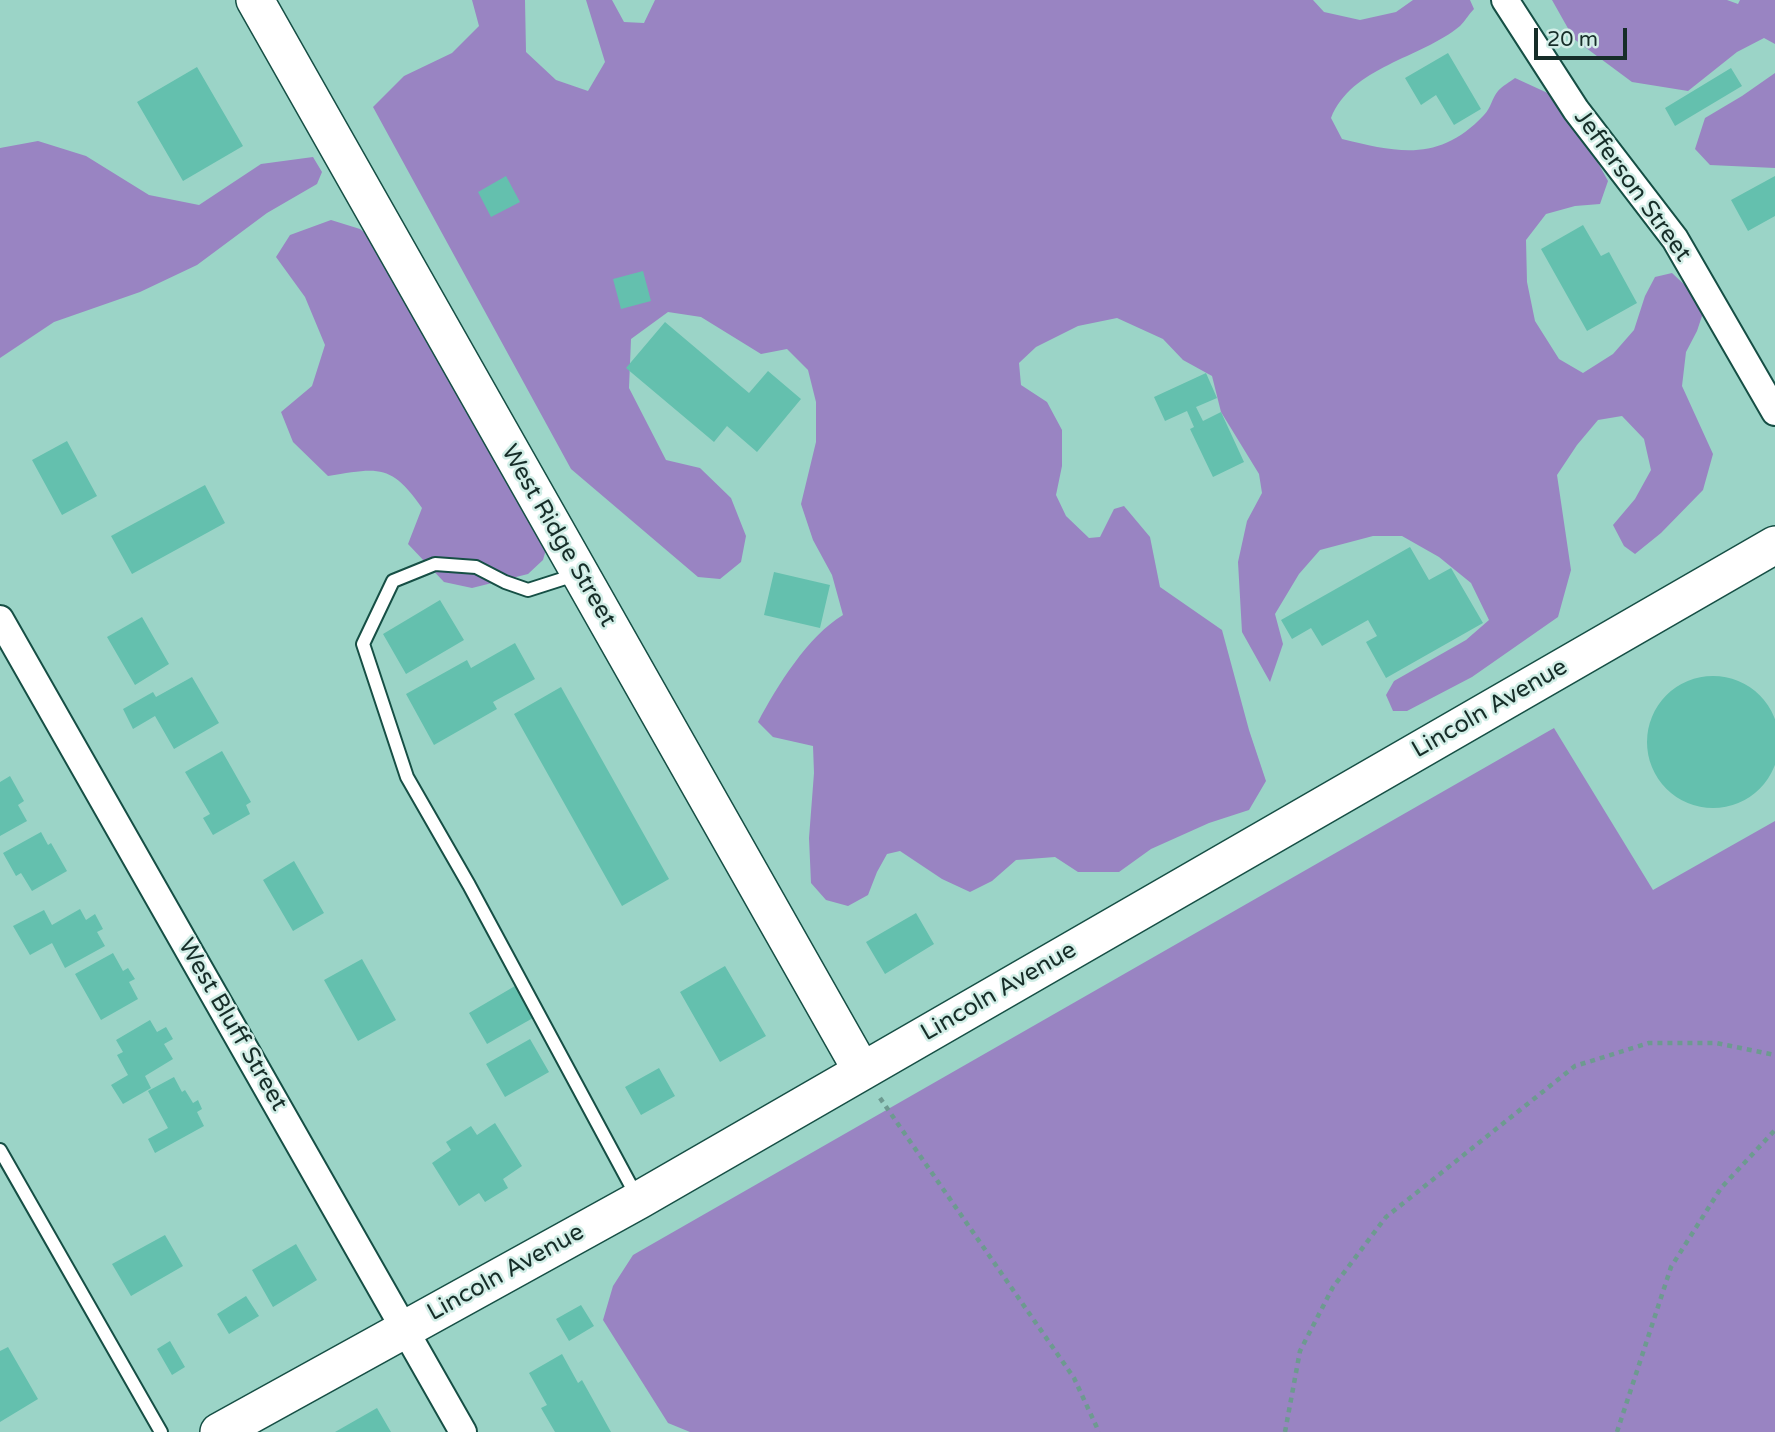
<!DOCTYPE html>
<html>
<head>
<meta charset="utf-8">
<style>
  body { margin:0 }
  #map { position:relative; width:1775px; height:1432px; overflow:hidden; background:#9bd4c7; font-family:"Varela Round",sans-serif }
  canvas { display:block }
  .scale { position:absolute; left:1534px; top:28px; width:93px; height:32px; box-sizing:border-box; border:4px solid #162d28; border-top:0; padding-left:9px; font-size:21px; line-height:24px; white-space:nowrap; color:#162d28; -webkit-text-stroke:5px #d2eee7; paint-order:stroke }
</style>
</head>
<body>
<div id="map">
<canvas width="1775" height="1432"></canvas>
<div class="scale">20 m</div>
</div>
<script>
const context = document.querySelector('canvas').getContext('2d');
context.lineJoin = 'round';
function paint(path, color) {
  context.fillStyle = color;
  context.fill(path, 'evenodd');
}
function stroke(path, color, width, dash) {
  context.strokeStyle = color;
  context.lineWidth = width;
  context.lineCap = dash ? 'butt' : 'round';
  context.setLineDash(dash || []);
  context.stroke(path);
}
function write(font, color, halo, rows, align = 'center') {
  context.font = font + ' "Varela Round",sans-serif';
  context.lineWidth = 5;
  context.setLineDash([]);
  context.textBaseline = 'middle';
  context.strokeStyle = halo;
  context.fillStyle = color;
  for (const [text, x, y, turn = 0] of rows) {
    context.save();
    context.translate(x, y);
    context.rotate((+turn || 0) * Math.PI / 180);
    context.textAlign = isNaN(turn) ? turn : align;
    if (halo) context.strokeText(text, 0, 0);
    context.fillText(text, 0, 0);
    context.restore();
  }
}
paint(new Path2D(`
  M472,0H525L526,52L556,80L588,91L605,62L586,0H612L624,22L644,23L655,0H1313L1324,12L1360,20L1396,12L1413,0H1470L1474,9C1469,14 1465,21 1460,26C1420,59 1352,66 1331,118L1342,139C1399,153 1440,162 1484,115C1491,108 1492,98 1498,91C1502,86 1510,82 1515,78L1552,95L1586,141L1608,181L1600,204L1575,206L1546,214L1526,240L1527,282L1535,321L1559,359L1583,373L1613,354L1634,330L1645,296L1655,277L1672,273L1688,288L1703,313L1697,331L1686,352L1682,386L1713,454L1703,490L1661,533L1635,554L1624,546L1613,525L1635,499L1651,470L1644,439L1622,416L1598,420L1577,445L1557,475L1571,570L1558,617L1472,677L1407,711H1393L1386,695L1394,681L1466,640L1489,620L1471,583L1439,557L1402,536H1373L1320,550L1299,574L1275,614L1283,644L1270,682L1242,632L1238,562L1247,521L1262,493L1259,474L1221,412L1212,376L1183,360L1163,339L1117,318L1078,326L1036,347L1019,363L1021,385L1047,402L1062,430V466L1056,495L1066,516L1089,538L1100,537L1114,509L1124,506L1150,537L1160,587L1222,630L1249,730L1266,781L1249,810L1209,823L1151,849L1119,872H1078L1055,857L1016,860L992,881L970,892L942,879L900,851L887,854L877,872L868,895L848,906L826,900L811,883L809,838L814,773L813,746L773,737L758,722C777,686 808,636 843,615L832,575L813,540L801,504L816,442V402L808,370L787,349L761,354L701,317L668,312L631,339L629,388L666,460L700,468L731,498L746,536L741,562L720,579L698,577L571,469L373,107L404,76L452,53L479,26Z
  M1552,0H1727L1738,4L1740,0H1775V44L1764,38L1737,52L1688,91L1632,82L1574,39Z
  M1775,73V168L1710,165L1695,149L1705,118L1742,96Z
  M38,141L86,156L149,195L199,205L261,164L313,157L322,172L317,184L267,213L197,265L140,292L54,322L0,358V148Z
  M331,220L360,229L380,245L547,546L543,560L528,574L472,588L444,582L408,544L422,508C391,463 378,468 328,476L293,442L281,412L312,386L325,345L305,297L276,257L290,235Z
  M1554,728L1653,890L1775,821V1432H690L668,1423L603,1320L613,1286L633,1255Z`), '#9984c2');
paint(new Path2D(`
  M1448,53L1481,109L1454,125L1436,95L1421,105L1405,78Z
  M197,67L243,146L183,181L137,102Z
  M1731,68L1742,86L1675,126L1665,108Z
  M506,176L520,202L491,217L478,192Z
  M1775,176V216L1748,231L1731,200Z
  M1583,225L1601,256L1609,252L1637,303L1587,331L1541,249Z
  M643,271L651,301L621,309L613,279Z
  M665,322L749,393L768,371L801,399L757,452L727,426L714,442L626,368Z
  M1206,373L1217,398L1196,407L1203,421L1221,412L1244,462L1213,477L1190,429L1194,427L1187,411L1165,421L1154,397Z
  M67,441L97,496L62,515L32,460Z
  M205,485L225,523L132,574L111,536Z
  M1410,547L1429,580L1451,568L1483,623L1386,678L1366,642L1377,636L1368,620L1322,646L1311,628L1292,639L1281,620Z
  M774,572L830,585L820,628L764,615Z
  M440,600L464,640L406,674L383,634Z
  M142,617L169,664L135,685L107,637Z
  M515,643L535,679L493,702L497,709L434,745L406,694L467,660L471,668Z
  M1647 742a66 66 0 1 1 132 0a66 66 0 1 1-132 0Z
  M192,677L219,723L174,749L155,716L133,729L123,709L153,692L156,697Z
  M561,687L669,879L622,906L514,714Z
  M222,751L251,802L246,805L250,814L213,835L203,818L210,814L185,772Z
  M10,776L24,801L18,805L27,821L0,836V782Z
  M41,832L48,845L51,843L67,871L32,891L21,873L16,876L3,853Z
  M294,861L324,913L293,931L263,880Z
  M80,909L86,920L95,914L103,929L97,932L105,946L65,968L52,943L30,955L13,926L44,910L52,925Z
  M916,913L934,944L885,974L866,942Z
  M113,953L123,971L128,968L135,979L129,982L138,999L101,1020L75,974Z
  M362,959L396,1020L358,1041L324,980Z
  M725,966L766,1036L720,1062L680,992Z
  M515,986L533,1018L487,1044L469,1013Z
  M150,1020L157,1032L166,1027L173,1039L164,1044L173,1059L145,1076L151,1088L123,1104L111,1085L128,1075L117,1055L123,1052L116,1040Z
  M530,1039L549,1072L505,1097L486,1064Z
  M659,1068L675,1096L641,1115L625,1087Z
  M174,1077L182,1092L185,1090L193,1103L198,1100L202,1109L197,1112L204,1126L155,1153L148,1139L168,1128L148,1091Z
  M495,1123L522,1166L503,1179L508,1188L485,1202L479,1193L459,1206L432,1163L451,1150L446,1142L471,1126L477,1135Z
  M165,1235L183,1266L131,1296L112,1264Z
  M296,1244L317,1280L273,1307L252,1270Z
  M246,1296L259,1316L229,1334L217,1314Z
  M581,1305L594,1326L569,1341L556,1319Z
  M170,1341L185,1367L172,1375L157,1349Z
  M8,1347L38,1399L0,1422V1351Z
  M562,1354L578,1383L582,1380L611,1432H555L541,1408L547,1405L529,1373Z
  M377,1408L391,1432H335Z`), '#64c0ae');
const lane = new Path2D(`
  M578,574L528,590L505,582L476,567L435,564L393,581L363,644L407,777L469,885L637,1197
  M0,1150L161,1432`);
const street = new Path2D(`
  M1505,0L1576,110L1675,239L1775,412
  M0,619L463,1432`);
const secondary = new Path2D(`
  M255,0L862,1071
  M219,1432L639,1200L1775,545`);
stroke(lane, '#164f45', 16);
stroke(street, '#164f45', 30);
stroke(secondary, '#164f45', 40);
stroke(new Path2D(`
  M880,1098L1074,1378L1099,1432
  M1285,1432L1300,1351L1333,1287L1386,1217L1575,1066L1649,1043H1716L1775,1055
  M1617,1432L1671,1267L1721,1188L1775,1130`), '#6d9a90', 4.5, [5, 5]);
stroke(lane, '#fff', 12);
stroke(street, '#fff', 26);
stroke(secondary, '#fff', 37);
write('24px', '#162d28', '#d2eee7', [
  ["Jefferson Street",1632,186,54],
  ["West Ridge Street",558,536,60],
  ["Lincoln Avenue",1490,709,-30],
  ["Lincoln Avenue",999,992,-30],
  ["West Bluff Street",232,1025,60],
  ["Lincoln Avenue",506,1273,-29]
]);
</script>
</body>
</html>
